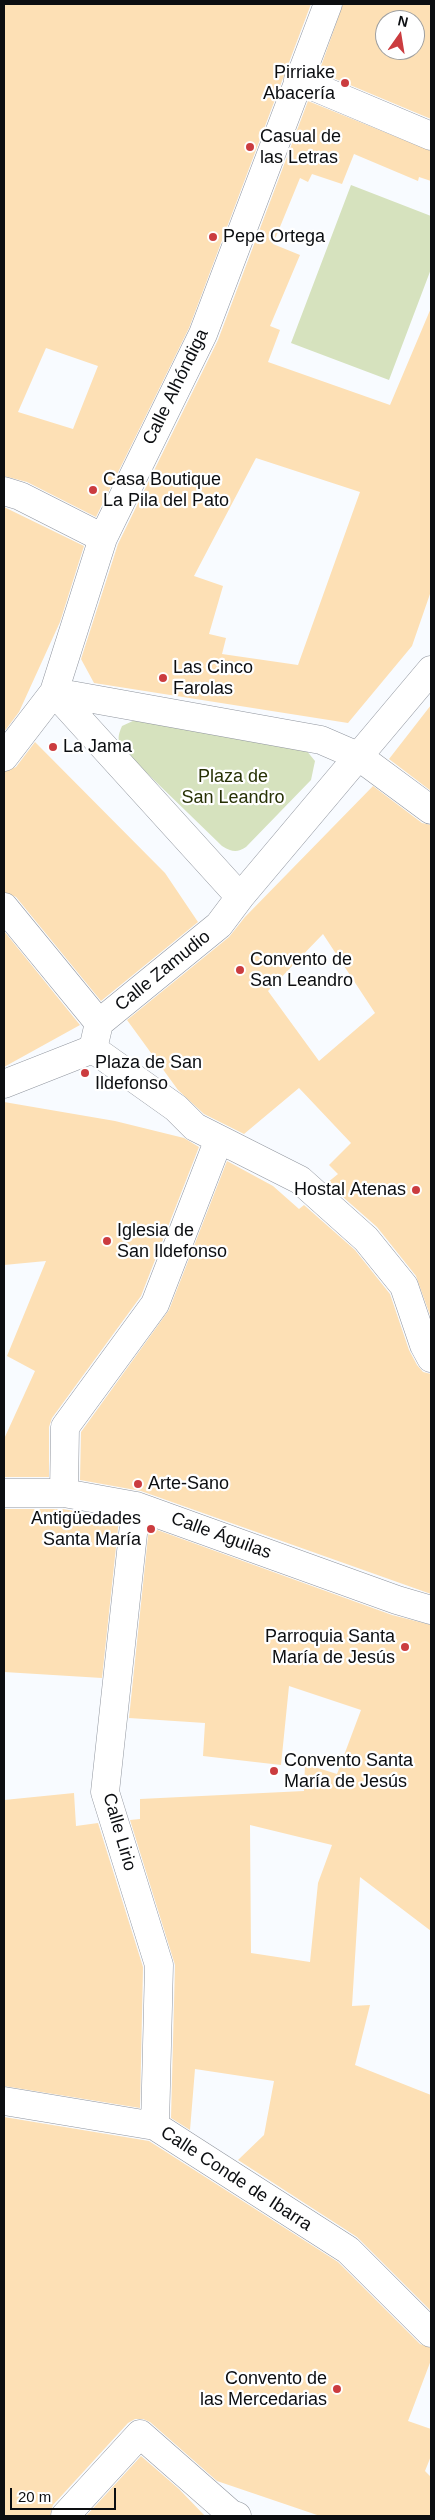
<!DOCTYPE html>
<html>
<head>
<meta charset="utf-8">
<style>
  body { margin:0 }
  #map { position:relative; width:435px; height:2520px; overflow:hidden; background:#f8fbff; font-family:Arial,sans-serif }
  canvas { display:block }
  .frame { position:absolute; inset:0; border:5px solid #0c0e11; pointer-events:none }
  .north { position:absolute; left:375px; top:10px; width:50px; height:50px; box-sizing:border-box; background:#fff; border:1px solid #9e9fa0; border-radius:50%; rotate:13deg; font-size:14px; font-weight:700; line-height:20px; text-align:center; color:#0c0e11 }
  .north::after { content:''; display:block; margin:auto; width:18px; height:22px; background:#cb3c3f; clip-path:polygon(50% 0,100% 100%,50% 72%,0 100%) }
  .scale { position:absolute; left:10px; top:2488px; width:106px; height:22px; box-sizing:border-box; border:2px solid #0c0e11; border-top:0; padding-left:6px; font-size:15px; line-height:18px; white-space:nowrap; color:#0c0e11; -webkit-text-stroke:4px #fff; paint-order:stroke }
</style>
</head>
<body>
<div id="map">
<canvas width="435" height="2520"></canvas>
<div class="frame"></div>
<div class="north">N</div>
<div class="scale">20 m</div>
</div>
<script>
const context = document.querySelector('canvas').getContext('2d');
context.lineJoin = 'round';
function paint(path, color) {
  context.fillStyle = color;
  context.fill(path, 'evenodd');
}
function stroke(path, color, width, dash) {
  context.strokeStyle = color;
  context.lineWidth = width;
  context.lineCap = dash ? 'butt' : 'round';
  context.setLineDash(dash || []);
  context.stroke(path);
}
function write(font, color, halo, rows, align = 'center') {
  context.font = font + ' Arial,sans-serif';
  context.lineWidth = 4.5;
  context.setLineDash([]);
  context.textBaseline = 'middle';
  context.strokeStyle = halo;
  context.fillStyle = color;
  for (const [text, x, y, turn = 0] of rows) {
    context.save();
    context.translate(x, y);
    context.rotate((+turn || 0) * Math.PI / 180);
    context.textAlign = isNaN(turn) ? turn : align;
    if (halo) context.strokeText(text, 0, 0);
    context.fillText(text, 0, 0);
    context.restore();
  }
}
paint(new Path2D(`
  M351,185L431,216V269L389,380L291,343Z
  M135,720L306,750L315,761L311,780L246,847C237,853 232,852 222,846L122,749C117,740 118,735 122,726Z`), '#d6e2be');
paint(new Path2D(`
  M4,4H311L189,328L96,517L27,482L4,476ZM46,348L98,366L73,429L18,412Z
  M343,4H431V119L319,72ZM385,20H415V50H385Z
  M308,101L431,151V181L419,177L418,181L354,154L342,184L312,174L308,182L300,178L273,244L300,255L270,326L280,330L268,362L390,405L431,308V591L412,646L348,723L94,683L81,659L118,544L218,340ZM256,458L360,492L298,665L222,654L226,638L209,634L223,586L194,576Z
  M4,507L84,546L60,622L19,712L4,732Z
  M431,705V791L389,759Z
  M35,742L165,873L198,922L101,1001L16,897L4,892V772L16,767Z
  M373,786L422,823L431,825V1318L416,1276L377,1227L327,1183L338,1174L329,1165L351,1143L299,1088L244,1134L204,1114L178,1090L127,1020L229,937L245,917ZM323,934L375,1013L319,1061L268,991Z
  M4,931L80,1025L4,1067Z
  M4,1102L115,1121L184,1138L199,1147L141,1296L52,1418L49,1427V1477H4V1439L35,1371L7,1356L46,1261L4,1265Z
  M227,1161L273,1186L299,1209L304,1205L355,1250L390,1294L409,1350L417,1365L423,1372L431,1374V1594L141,1491L80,1480L81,1432L169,1310Z
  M4,1509H63L119,1519L102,1678L4,1672Z
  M149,1527L392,1615L431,1625V1931L360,1877L352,2006L370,2005L355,2065L431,2095V2311L357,2237L238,2160L264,2135L274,2081L195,2069L190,2130L171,2118L175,1965L130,1820L140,1819V1799L304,1791L305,1764L337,1774L361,1710L289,1686L281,1765L203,1756L205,1723L129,1718ZM250,1825L332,1845L318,1883L310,1962L251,1953Z
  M74,1793L76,1826L98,1823L143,1967L140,2108L4,2086V1800Z
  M4,2117L149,2141L338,2262L420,2344L431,2348V2360L408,2421L431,2429V2456L425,2471L431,2477V2516H320L217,2481L150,2422L143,2419H135L128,2423L53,2505L50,2516H4Z
  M141,2456L179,2489L205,2516H86Z`), '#fde0b5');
const street = new Path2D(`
  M298,80L431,136
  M4,491L20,496L103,538
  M54,692L240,897L431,670
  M54,692L321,740L358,756L431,810
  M4,757L54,692L103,538L203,334L328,4
  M4,907L99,1023
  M93,1049L176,1108L195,1127L300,1180L366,1239L404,1286L424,1345L431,1358
  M93,1049L99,1023L219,925L240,897
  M4,1084L93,1049
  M4,1493H64L136,1506L397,1600L431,1610
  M64,1493L65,1427L155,1304L219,1139
  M136,1506L105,1792L159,1965L155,2126
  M4,2101L155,2126L348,2250L431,2333
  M65,2516L140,2434L231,2514L237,2516`);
stroke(street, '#90959e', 29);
stroke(street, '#fff', 28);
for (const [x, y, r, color] of [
  [345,83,5,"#cb3c3f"],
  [250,147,5,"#cb3c3f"],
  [213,237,5,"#cb3c3f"],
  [93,490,5,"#cb3c3f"],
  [163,678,5,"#cb3c3f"],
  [53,747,5,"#cb3c3f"],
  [240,970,5,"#cb3c3f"],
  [85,1073,5,"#cb3c3f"],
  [416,1190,5,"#cb3c3f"],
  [107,1241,5,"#cb3c3f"],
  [138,1484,5,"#cb3c3f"],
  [151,1529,5,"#cb3c3f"],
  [405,1647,5,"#cb3c3f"],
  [274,1771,5,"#cb3c3f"],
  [337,2389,5,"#cb3c3f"]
]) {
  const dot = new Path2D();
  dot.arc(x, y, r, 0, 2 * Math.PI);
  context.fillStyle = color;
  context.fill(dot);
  stroke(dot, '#fff', 2);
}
write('18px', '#0c0e11', '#fff', [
  ["Pirriake",335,73,"right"],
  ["Abacería",335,94,"right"],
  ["Casual de",260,137],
  ["las Letras",260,158],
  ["Pepe Ortega",223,237],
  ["Casa Boutique",103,480],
  ["La Pila del Pato",103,501],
  ["Las Cinco",173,668],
  ["Farolas",173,689],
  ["La Jama",63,747],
  ["Convento de",250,960],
  ["San Leandro",250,981],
  ["Plaza de San",95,1063],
  ["Ildefonso",95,1084],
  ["Hostal Atenas",406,1190,"right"],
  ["Iglesia de",117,1231],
  ["San Ildefonso",117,1252],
  ["Arte-Sano",148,1484],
  ["Antigüedades",141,1519,"right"],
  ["Santa María",141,1540,"right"],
  ["Parroquia Santa",395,1637,"right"],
  ["María de Jesús",395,1658,"right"],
  ["Convento Santa",284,1761],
  ["María de Jesús",284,1782],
  ["Convento de",327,2379,"right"],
  ["las Mercedarias",327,2400,"right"]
], 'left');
write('18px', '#0c0e11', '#fff', [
  ["Calle Alhóndiga",176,387,-64],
  ["Calle Zamudio",163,971,-39],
  ["Calle Águilas",221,1536,20],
  ["Calle Lirio",119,1832,74],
  ["Calle Conde de Ibarra",236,2179,33]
]);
write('18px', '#273105', '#fff', [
  ["Plaza de",233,777],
  ["San Leandro",233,798]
]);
</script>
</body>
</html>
